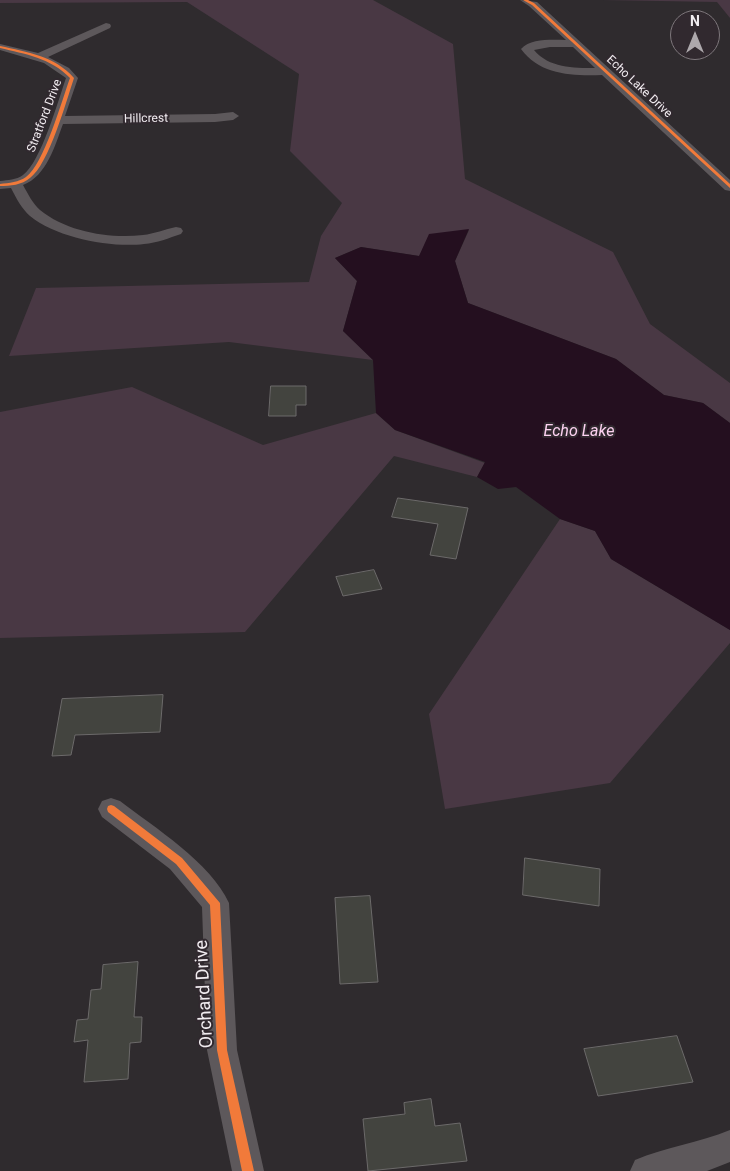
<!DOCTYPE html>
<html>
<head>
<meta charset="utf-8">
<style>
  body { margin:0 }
  #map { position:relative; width:730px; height:1171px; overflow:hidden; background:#2f2b2e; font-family:Roboto,sans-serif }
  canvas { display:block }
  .north { position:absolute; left:670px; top:10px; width:50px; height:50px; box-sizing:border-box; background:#31292f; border:1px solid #7e777c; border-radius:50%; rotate:0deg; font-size:14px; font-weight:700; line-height:20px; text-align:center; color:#f1ecf0 }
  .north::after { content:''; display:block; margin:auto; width:18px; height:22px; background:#ada8ac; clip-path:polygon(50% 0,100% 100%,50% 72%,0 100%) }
</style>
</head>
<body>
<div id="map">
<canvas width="730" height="1171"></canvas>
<div class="north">N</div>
</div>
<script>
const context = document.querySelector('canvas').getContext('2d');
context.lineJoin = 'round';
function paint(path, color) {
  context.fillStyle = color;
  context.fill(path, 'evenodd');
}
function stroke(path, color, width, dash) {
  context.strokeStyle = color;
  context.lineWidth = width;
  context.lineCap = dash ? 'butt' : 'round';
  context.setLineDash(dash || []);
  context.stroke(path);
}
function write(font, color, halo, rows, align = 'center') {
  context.font = font + ' Roboto,sans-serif';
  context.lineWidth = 4;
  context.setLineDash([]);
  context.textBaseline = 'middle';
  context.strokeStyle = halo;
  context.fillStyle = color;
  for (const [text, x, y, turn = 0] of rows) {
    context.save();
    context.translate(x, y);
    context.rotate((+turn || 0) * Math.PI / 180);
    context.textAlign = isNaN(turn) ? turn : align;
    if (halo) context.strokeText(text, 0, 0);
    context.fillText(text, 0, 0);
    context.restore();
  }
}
paint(new Path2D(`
  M0,0H373L453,44L465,179L613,252L650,324L730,383V423L703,403L664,395L616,359L468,303L455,261L469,230L419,256L361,247L335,258L357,281L343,331L373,360L229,342L9,356L36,288L309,282L321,236L342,203L290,151L299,74L187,2L0,3Z
  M602,0H730V18L717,2Z
  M132,387L263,445L376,413L395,430L485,463L477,477L394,456L245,632L0,638V412Z
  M560,519L595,531L611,559L730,630V643L610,783L445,809L429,714Z`), '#493844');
paint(new Path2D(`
  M469,229L455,261L468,303L616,359L664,395L703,403L730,423V630L611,559L595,531L560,519L516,487L498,489L477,477L485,462L395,430L376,413L373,360L343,331L357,281L335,258L361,247L419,256L429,234Z`), '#240f1f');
const building = new Path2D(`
  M271,386H306V405H296V416H269Z
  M398,498L468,508L456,559L430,555L438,524L392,517Z
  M374,570L382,589L343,596L336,577Z
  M163,695L160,732L75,735L71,755L52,756L62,699Z
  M525,858L600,869L599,906L523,895Z
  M370,896L378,982L340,984L335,898Z
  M138,962L134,1017H142L141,1042L130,1043L128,1079L84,1082L88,1040L74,1042L77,1020L88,1019L91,990L101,989L103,965Z
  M677,1036L693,1082L598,1096L584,1049Z
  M431,1099L435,1126L460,1123L467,1161L368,1171L363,1119L405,1114L404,1103Z`);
paint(building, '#43443f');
stroke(building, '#6c6a6a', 1);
paint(new Path2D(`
  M520,0L537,2L730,180V191L725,190L602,75C572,76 540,75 521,49C531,38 552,40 566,40L529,6ZM550,47H573L595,68C573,68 549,68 534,50Z
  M106,23L110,24L111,26L110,28L48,57L69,68L78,78L65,116L215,114L233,112L239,116L233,120L215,122L63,124C55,145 47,176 23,185C28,194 33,204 40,210C67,232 110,239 143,235C154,234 165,229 176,227L181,228L183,231L181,234C169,238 157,243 144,244C111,248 57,238 30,216C22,209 16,198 11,188L0,189V181C8,180 16,180 23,175C41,162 58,101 66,78L44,63L0,50V44L38,53Z
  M111,798L120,801C154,827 211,863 229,903L237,1050L264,1171H232L207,1050L202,907L170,869L102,817L98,809L102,801Z
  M730,1130V1162L707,1171H630L635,1160C665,1147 699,1143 730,1130Z`), '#5d585b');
paint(new Path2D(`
  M523,0H528L534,3L730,184V188L532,5Z
  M0,46C27,52 55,56 74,78C66,102 49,164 30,178C22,185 10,186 0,186V184C9,183 19,182 26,177C44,164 62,100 70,78C51,58 25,54 0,48Z
  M111,805L114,806L182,858L220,903L227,1050L254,1171H242L217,1050L210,905L176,864L108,812L107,809L108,806Z`), '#f17a3a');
write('12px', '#f1ecf0', '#31292f', [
  ["Echo Lake Drive",639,87,43],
  ["Stratford Drive",45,116,-69],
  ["Hillcrest",146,119,-1]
]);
write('italic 16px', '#fcd1f0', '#31292f', [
  ["Echo Lake",579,432]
]);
write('18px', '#f1ecf0', '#31292f', [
  ["Orchard Drive",205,994,-93]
]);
</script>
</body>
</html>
